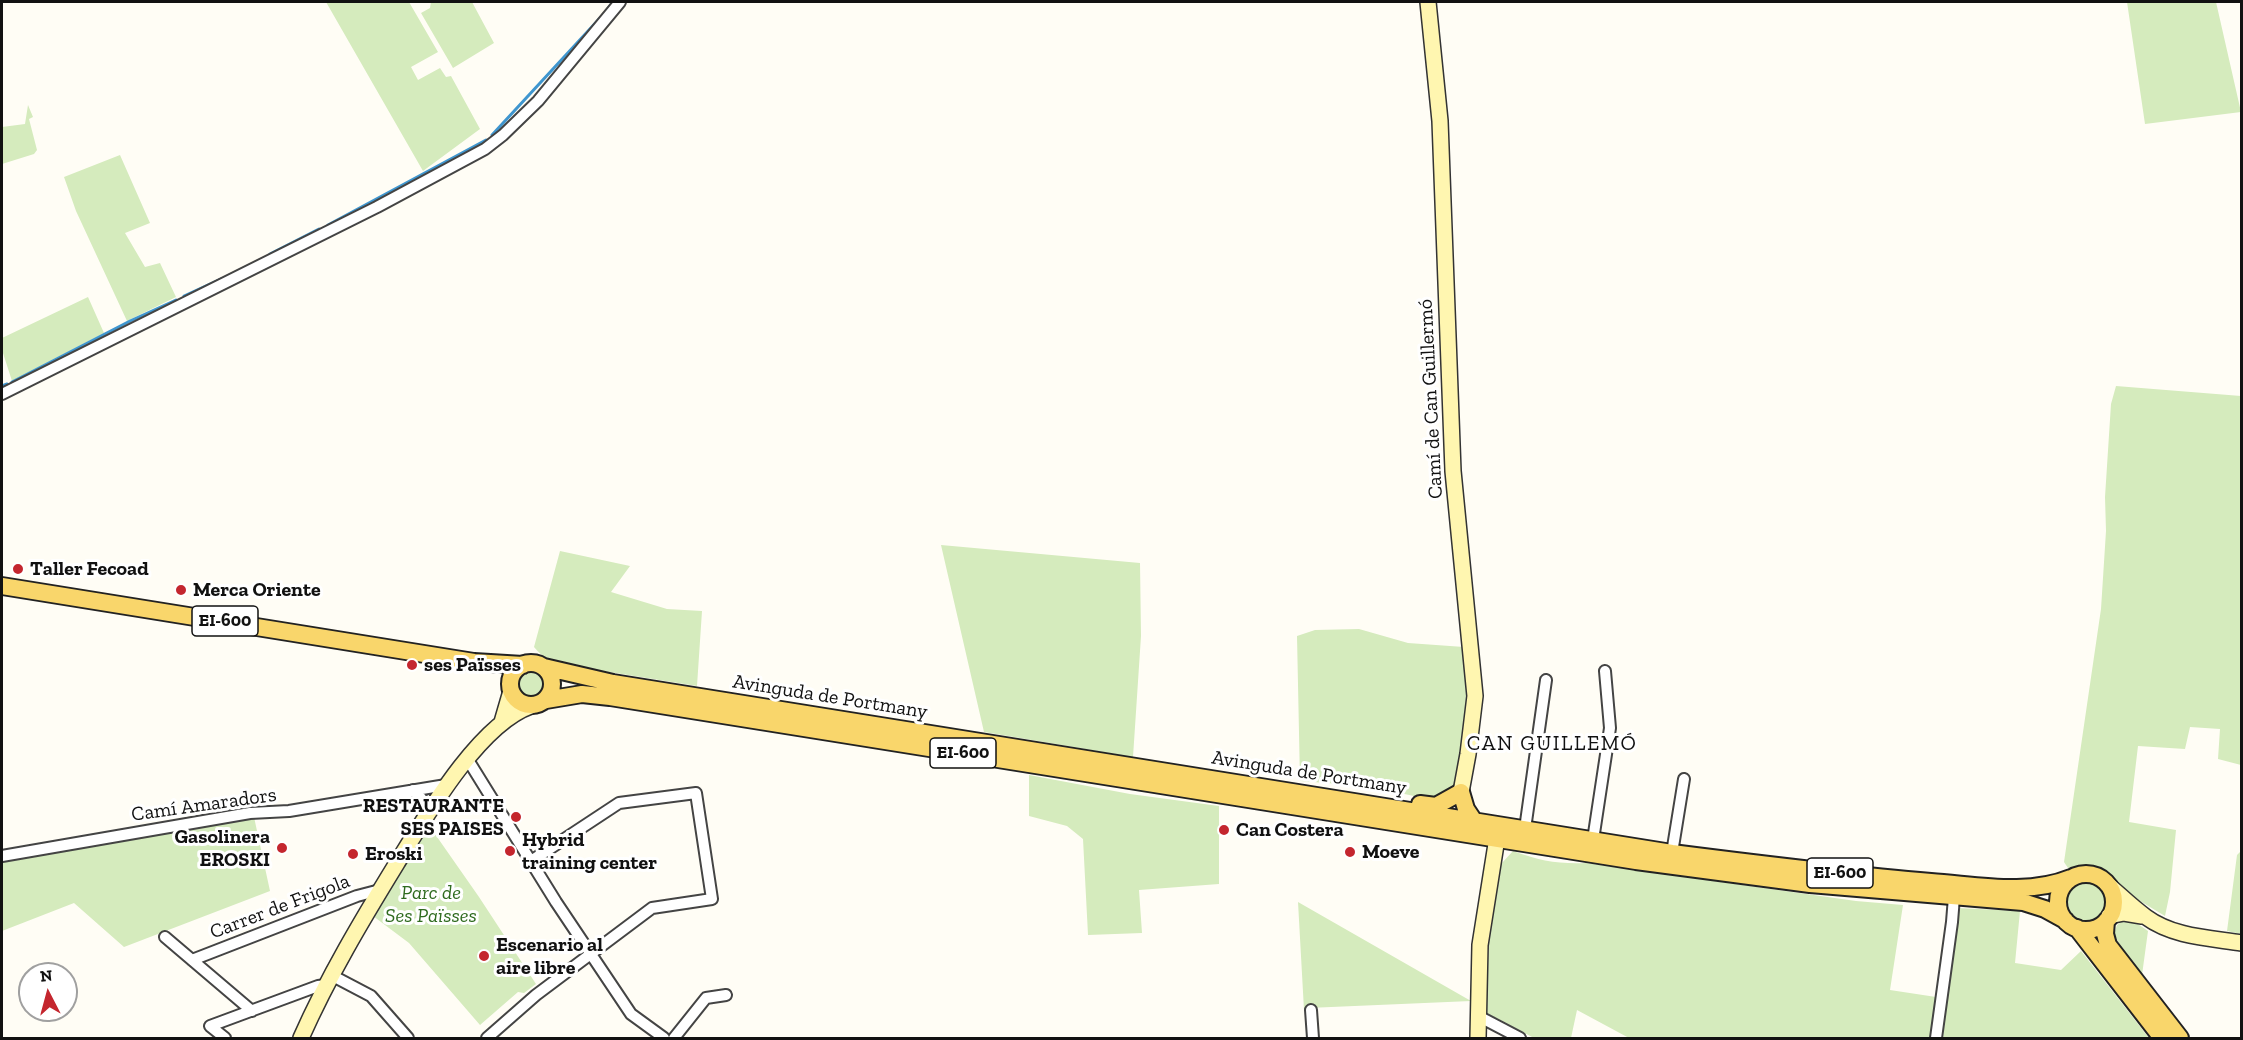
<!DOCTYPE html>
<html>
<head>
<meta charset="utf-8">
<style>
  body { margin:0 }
  #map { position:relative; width:2243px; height:1040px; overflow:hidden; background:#fffdf5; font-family:"Zilla Slab",serif }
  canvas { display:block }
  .frame { position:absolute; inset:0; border:3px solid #111; pointer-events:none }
  .north { position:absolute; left:18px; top:962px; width:60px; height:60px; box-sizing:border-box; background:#fff; border:2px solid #a0a0a0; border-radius:50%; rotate:354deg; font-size:16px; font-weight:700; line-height:24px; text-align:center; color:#111 }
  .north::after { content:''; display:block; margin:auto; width:21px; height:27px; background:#c4262e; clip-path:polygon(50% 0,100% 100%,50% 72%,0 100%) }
</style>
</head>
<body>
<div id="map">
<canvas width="2243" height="1040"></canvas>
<div class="frame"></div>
<div class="north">N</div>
</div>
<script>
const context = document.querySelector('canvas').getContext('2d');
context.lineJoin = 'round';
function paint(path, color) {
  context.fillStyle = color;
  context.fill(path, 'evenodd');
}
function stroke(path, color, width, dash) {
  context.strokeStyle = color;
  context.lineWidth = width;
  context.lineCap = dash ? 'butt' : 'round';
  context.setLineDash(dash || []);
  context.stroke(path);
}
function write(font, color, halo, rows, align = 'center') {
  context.font = font + ' "Zilla Slab",serif';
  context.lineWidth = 6;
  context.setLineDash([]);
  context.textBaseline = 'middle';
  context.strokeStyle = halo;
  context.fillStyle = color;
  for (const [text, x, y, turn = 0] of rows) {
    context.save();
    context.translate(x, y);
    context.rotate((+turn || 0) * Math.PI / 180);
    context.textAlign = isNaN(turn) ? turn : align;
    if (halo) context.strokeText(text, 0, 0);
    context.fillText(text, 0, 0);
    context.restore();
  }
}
paint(new Path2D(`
  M326,2H409L438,52L411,67L418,80L440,68L446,77L451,76L480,129L423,171Z
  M431,2H472L494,43L453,68L421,13L430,8Z
  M2127,2H2216L2241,112L2145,124Z
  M28,105L33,117L29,119L37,150L34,154L2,164V127L25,124Z
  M120,155L150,223L125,233L145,267L160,263L176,297L127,321L76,211L64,177Z
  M88,297L104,333L12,381L2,350V338Z
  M2116,386L2241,396V765L2218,759L2220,729L2190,727L2185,749L2138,746L2129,822L2176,830L2170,892L2165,916L2120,889L2113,878L2101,867L2068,868L2064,862L2101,609L2106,531L2105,497L2111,404Z
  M941,545L1140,563L1141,636L1133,757L984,732Z
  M560,551L630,566L611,592L667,609L702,611L697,686L565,665C551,662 543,658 534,647Z
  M1359,629L1408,643L1464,647L1468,697L1464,743L1454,788L1442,796L1428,799L1367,786L1300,781L1297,636L1315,630Z
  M515 685a16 16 0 1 1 32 0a16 16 0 1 1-32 0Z
  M1029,775L1130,794L1219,806V884L1139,890L1142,933L1088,935L1083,839L1067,826L1029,816Z
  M254,817L270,891L124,947L74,903L2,931V860Z
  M428,824L479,897L536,984L524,993L518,992L480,1025L409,943L373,916Z
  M1513,851C1540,861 1558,864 1586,863L1856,901L1903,905L1890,990L1936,997L1930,1038H1629L1577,1010L1571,1038H1534L1485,1012L1490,923L1501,864Z
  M2241,851V934L2227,931L2237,855Z
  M2065 902a22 22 0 1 1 44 0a22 22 0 1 1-44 0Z
  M1298,902L1471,1001L1308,1008L1304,1010Z
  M1957,908L2020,911L2015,963L2061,970L2081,951L2149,1038H1943Z
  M2124,920H2132L2148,931L2142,975L2121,947L2114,934L2117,925Z`), '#d5ebbd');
stroke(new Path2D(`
  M607,10L613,2
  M492,135L601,17
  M328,225L486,140
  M270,254L319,229
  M184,296L221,279
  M12,382L130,321L176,300
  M2,386L7,384`), '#3f96cf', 3);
const street = new Path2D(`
  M2,394L377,207L485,149L503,135L538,101L620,2
  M468,760L556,902L631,1014L664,1038
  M413,790L421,798L428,812
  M1525,829L1546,680
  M1593,840L1610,728L1605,671
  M1672,853L1684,779
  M2,856L250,813L289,811L446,785
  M165,937L252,1011
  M192,960L357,896L380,890
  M331,975L371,996L408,1038
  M1311,1010L1313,1038
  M1478,1016L1520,1038
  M225,1038L210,1026L318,986L326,985
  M487,1038L536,995L652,908L712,899L696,793L619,803L531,861
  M674,1038L706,998L726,995
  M1936,1038L1952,922L1954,897`);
const secondary = new Path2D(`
  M1428,2L1440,121L1453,471L1475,696L1468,754L1461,792
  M502,722L511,691
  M2106,883C2119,894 2132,907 2146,917C2173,937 2210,938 2242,943
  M2109,916L2124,913L2142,916
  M301,1038C328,977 362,920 397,863C426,816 479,724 531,706
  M1478,1038L1480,945L1497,838`);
const primary = new Path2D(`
  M2,586L474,662L523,665
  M510 684a21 21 0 1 1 42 0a21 21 0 1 1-42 0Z
  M544,667L613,683L1672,853C1758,864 1845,875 1931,882C1977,885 2027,896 2071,878
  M546,700L582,694L610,697L1636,861L1810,884L2023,902L2045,909L2065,920
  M1420,804L1436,806L1461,792L1466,809L1474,821
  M2058 902a28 28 0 1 1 56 0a28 28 0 1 1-56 0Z
  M2106,921L2105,934L2108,945L2180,1038
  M2077,928L2162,1038`);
stroke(street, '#444', 14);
stroke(secondary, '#333', 18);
stroke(primary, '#222', 20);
stroke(street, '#fff', 10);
stroke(secondary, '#fff6b0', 15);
stroke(primary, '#f9d66b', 16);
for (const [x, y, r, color] of [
  [18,569,6,"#c4262e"],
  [181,590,6,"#c4262e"],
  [412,665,6,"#c4262e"],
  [516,817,6,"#c4262e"],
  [1224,830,6,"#c4262e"],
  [282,848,6,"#c4262e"],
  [510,851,6,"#c4262e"],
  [1350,852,6,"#c4262e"],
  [353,854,6,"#c4262e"],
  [484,956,6,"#c4262e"]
]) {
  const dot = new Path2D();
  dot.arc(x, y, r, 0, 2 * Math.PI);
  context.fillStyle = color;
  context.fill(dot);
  stroke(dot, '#fff', 2);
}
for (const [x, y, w] of [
  [225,621,66],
  [963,753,66],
  [1840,873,66]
]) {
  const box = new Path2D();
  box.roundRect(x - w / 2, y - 15, w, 30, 4.5);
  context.fillStyle = '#fff';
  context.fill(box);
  stroke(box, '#111', 1.5);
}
write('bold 18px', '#111', null, [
  ["EI-600",225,621],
  ["EI-600",963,753],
  ["EI-600",1840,873]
]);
write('20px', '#111', '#fff', [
  ["Camí de Can Guillermó",1431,399,-93],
  ["Avinguda de Portmany",830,697,9],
  ["Avinguda de Portmany",1309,773,9],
  ["Camí Amaradors",204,805,-8],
  ["Carrer de Frigola",280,907,-21]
]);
write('bold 20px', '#111', '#fff', [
  ["Taller Fecoad",30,569],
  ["Merca Oriente",193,590],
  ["ses Païsses",424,665],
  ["RESTAURANTE",504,806,"right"],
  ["SES PAISES",504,829,"right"],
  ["Can Costera",1236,830],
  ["Gasolinera",270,837,"right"],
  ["EROSKI",270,860,"right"],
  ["Hybrid",522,840],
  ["training center",522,863],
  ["Moeve",1362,852],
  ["Eroski",365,854],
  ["Escenario al",496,945],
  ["aire libre",496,968]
], 'left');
write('italic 20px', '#2f6b1f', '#fff', [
  ["Parc de",431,893],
  ["Ses Païsses",431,916]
]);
context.letterSpacing = '1.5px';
write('21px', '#111', '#fff', [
  ["CAN GUILLEMÓ",1552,744]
]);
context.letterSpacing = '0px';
</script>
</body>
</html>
